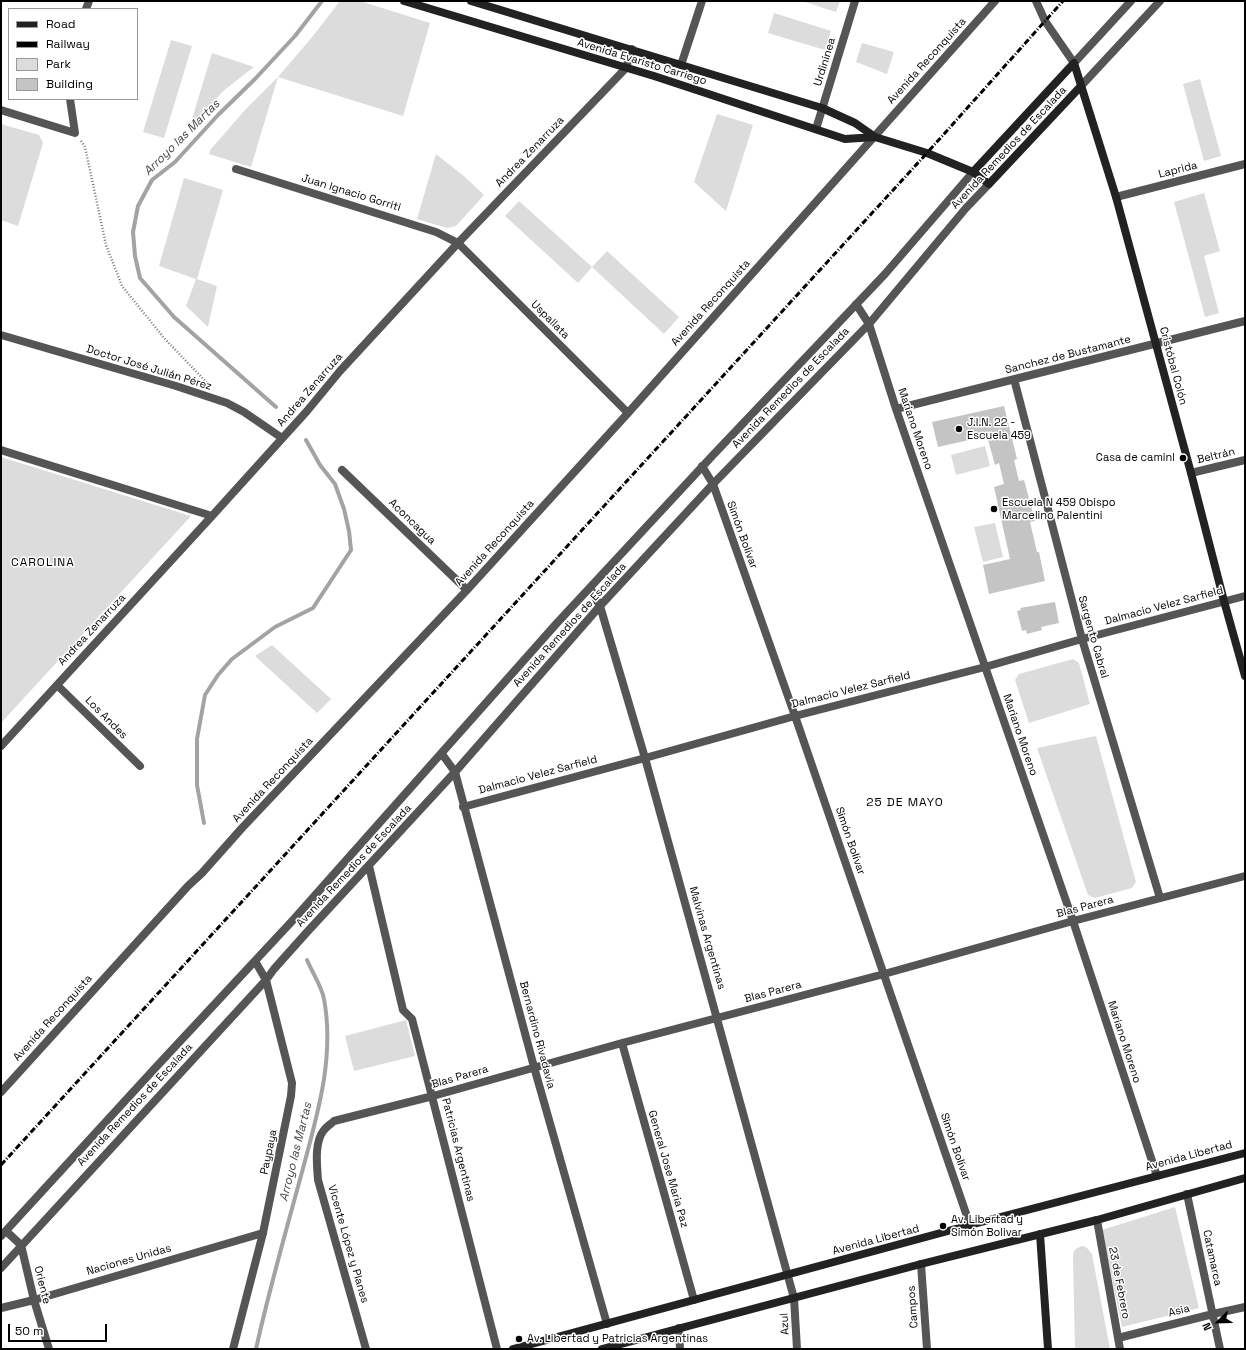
<!DOCTYPE html>
<html>
<head>
<meta charset="utf-8">
<style>
  body { margin:0 }
  #map { position:relative; width:1246px; height:1350px; overflow:hidden; background:#fff; font-family:"Space Grotesk",sans-serif }
  canvas { display:block }
  .frame { position:absolute; inset:0; border:2px solid #000; pointer-events:none }
  .legend { position:absolute; left:8px; top:8px; width:130px; height:92px; box-sizing:border-box; background:#fff; border:1px solid #999; margin:0; padding:5px 7px; list-style:none; font-size:12px; color:#000 }
  .legend li { display:flex; align-items:center; gap:8px; height:20px }
  .legend b { width:20px; border:1px solid #999 }
  .north { position:absolute; left:1198px; top:1302px; width:40px; height:40px; -webkit-text-stroke:3px #fff; paint-order:stroke; rotate:247deg; font-size:11px; font-weight:700; line-height:16px; text-align:center; color:#000 }
  .north::after { content:''; display:block; margin:auto; width:14px; height:18px; background:#000; clip-path:polygon(50% 0,100% 100%,50% 72%,0 100%) }
  .scale { position:absolute; left:8px; top:1324px; width:99px; height:18px; box-sizing:border-box; border:2px solid #000; border-top:0; padding-left:5px; font-size:12px; line-height:14px; white-space:nowrap; color:#000; -webkit-text-stroke:3px #fff; paint-order:stroke }
</style>
</head>
<body>
<div id="map">
<canvas width="1246" height="1350"></canvas>
<div class="frame"></div>
<ul class="legend">
<li><b style="height:5px;background:#222"></b>Road</li>
<li><b style="height:5px;background:#000"></b>Railway</li>
<li><b style="height:11px;background:#dcdcdc"></b>Park</li>
<li><b style="height:11px;background:#c4c4c4"></b>Building</li>
</ul>
<div class="north">N</div>
<div class="scale">50 m</div>
</div>
<script>
const context = document.querySelector('canvas').getContext('2d');
context.lineJoin = 'round';
function paint(path, color) {
  context.fillStyle = color;
  context.fill(path, 'evenodd');
}
function stroke(path, color, width, dash) {
  context.strokeStyle = color;
  context.lineWidth = width;
  context.lineCap = dash ? 'butt' : 'round';
  context.setLineDash(dash || []);
  context.stroke(path);
}
function write(font, color, halo, rows, align = 'center') {
  context.font = font + ' "Space Grotesk",sans-serif';
  context.lineWidth = 3;
  context.setLineDash([]);
  context.textBaseline = 'middle';
  context.strokeStyle = halo;
  context.fillStyle = color;
  for (const [text, x, y, turn = 0] of rows) {
    context.save();
    context.translate(x, y);
    context.rotate((+turn || 0) * Math.PI / 180);
    context.textAlign = isNaN(turn) ? turn : align;
    if (halo) context.strokeText(text, 0, 0);
    context.fillText(text, 0, 0);
    context.restore();
  }
}
paint(new Path2D(`
  M340,1H360L430,23L403,116L278,77L251,167L209,154L211,149L245,110L278,77L313,36Z
  M802,1H840L836,12Z
  M774,13L831,31L825,50L768,33Z
  M171,40L192,46L164,138L143,132Z
  M862,43L894,52L887,74L856,62Z
  M212,53L254,67L223,91L188,132Z
  M1200,79L1221,156L1204,161L1183,84Z
  M717,114L753,125L726,211L694,182Z
  M1,124L39,135L43,143L18,226L1,220Z
  M436,154L465,177L484,195L456,226L447,228L417,219Z
  M184,178L223,190L197,279L217,286L208,327L186,306L196,279L159,266Z
  M1204,193L1220,251L1204,256L1219,313L1205,317L1174,202Z
  M519,201L592,267L607,251L679,317L664,334L592,267L578,283L505,216Z
  M985,446L990,466L956,475L951,455Z
  M1,457L191,516L1,723Z
  M995,523L1003,557L983,562L974,527Z
  M272,645L331,699L317,713L255,656Z
  M1073,659L1079,663L1090,704L1029,723L1015,680L1019,674Z
  M1096,736L1136,882L1132,888L1095,898L1088,895L1037,748Z
  M406,1020L415,1056L354,1071L345,1036Z
  M1175,1207L1199,1308L1122,1327L1102,1230Z
  M1083,1246L1087,1248L1092,1254L1110,1349H1075L1073,1257C1073,1250 1077,1247 1083,1246Z`), '#dcdcdc');
stroke(new Path2D(`
  M276,407L174,317L140,278L135,256L133,232L138,206L152,180L175,162L218,115L255,79L295,36L322,1
  M204,823L197,785V739L205,695L218,675L232,659L275,627L313,608L351,550L349,531L344,509L335,484L320,465L306,440
  M256,1349C269,1290 286,1231 302,1172C317,1116 335,1058 324,999C322,987 312,972 307,960`), '#a3a3a3', 4);
paint(new Path2D(`
  M1004,406L1017,459L1014,460L1019,481L1024,480L1035,521L1030,522L1037,552H1039L1045,581L989,594L983,565L1010,559L994,487L1004,484L999,463L995,465L987,436L938,447L932,422Z
  M1055,602L1059,623L1041,627L1042,630L1027,634L1026,630L1022,631L1017,611L1021,610L1020,608Z`), '#c4c4c4');
stroke(new Path2D(`
  M81,141L85,147L106,245L122,286L164,338L210,386`), '#777', 2.5, [1, 2]);
stroke(new Path2D(`
  M1036,1L1045,21L1074,63L1131,1
  M86,9L89,1
  M681,65L702,1
  M1081,86L1160,1
  M1,110L75,133L70,99
  M816,129L855,1
  M236,169L436,232L458,243L628,413
  M1116,197L1245,164
  M856,304L869,324L896,409L1073,921L1157,1176
  M1,335L176,386L227,403L244,412L282,438
  M1014,379L1082,639L1160,898
  M896,409L1245,321
  M1,450L212,516
  M702,466L713,484L795,716L970,1225
  M342,470L467,590
  M1191,473L1245,460
  M590,588L600,606L645,758L794,1298L797,1349
  M57,685L140,766
  M1,746L212,516L307,411L340,371L458,243L626,68L632,49
  M442,754L455,772L534,1067L607,1324
  M463,807L645,758L795,716L985,667L1082,639L1245,596
  M369,866L403,1010L412,1019L497,1349
  M622,1043L694,1300
  M1,1092L188,886L202,873L242,828L467,590L628,413L995,1
  M1187,1194L1220,1349
  M1097,1220L1120,1349
  M6,1231L21,1245L34,1300L49,1349
  M1,1236L157,1066L294,919L557,623L714,454L885,274L973,172
  M921,1264L927,1349
  M1,1268L266,980L274,969L308,931L455,772L600,606L713,484L869,324L966,208L989,184
  M1,1308L34,1300L263,1233
  M679,1328L680,1349
  M1118,1338L1213,1314L1245,1307
  M233,1349L263,1233L291,1096L292,1083L266,980L255,961
  M366,1349L318,1180C317,1165 314,1142 324,1130C327,1126 331,1124 334,1121L433,1096L622,1043L884,974L1073,921L1245,876`), '#555', 8);
stroke(new Path2D(`
  M404,1L654,76L845,139L875,137
  M471,1L822,108L855,123L875,137L927,153L973,172L989,184L1081,86
  M973,172L1074,63L1116,197L1191,473L1224,601L1245,676
  M1040,1234L1048,1349
  M513,1349L970,1225L1245,1153
  M602,1349L921,1264L1097,1220L1245,1178`), '#222', 8);
stroke(new Path2D(`
  M1,1165L927,153L1063,1`), '#000', 3, [6, 2, 1, 2]);
for (const [x, y, r, color] of [
  [959,429,4,"#000"],
  [1183,458,4,"#000"],
  [994,509,4,"#000"],
  [943,1226,4,"#000"],
  [519,1339,4,"#000"]
]) {
  const dot = new Path2D();
  dot.arc(x, y, r, 0, 2 * Math.PI);
  context.fillStyle = color;
  context.fill(dot);
  stroke(dot, '#fff', 1.5);
}
write('11px', '#000', '#fff', [
  ["Avenida Reconquista",927,61,-48],
  ["Avenida Evaristo Carriego",642,62,17],
  ["Urdininea",825,62,-73],
  ["Avenida Remedios de Escalada",1009,148,-47],
  ["Andrea Zenarruza",530,152,-46],
  ["Laprida",1178,170,-14],
  ["Juan Ignacio Gorriti",351,193,17],
  ["Avenida Reconquista",711,303,-48],
  ["Uspallata",550,320,45],
  ["Sanchez de Bustamante",1068,355,-14],
  ["Cristóbal Colón",1173,366,75],
  ["Doctor José Julián Pérez",149,368,17],
  ["Avenida Remedios de Escalada",791,388,-46],
  ["Andrea Zenarruza",310,390,-49],
  ["Mariano Moreno",915,429,71],
  ["Beltrán",1216,456,-13],
  ["Aconcagua",412,522,44],
  ["Simón Bolívar",742,535,70],
  ["Avenida Reconquista",495,543,-48],
  ["Dalmacio Velez Sarfield",1164,606,-15],
  ["Avenida Remedios de Escalada",570,625,-48],
  ["Andrea Zenarruza",92,630,-47],
  ["Sargento Cabral",1093,637,74],
  ["Dalmacio Velez Sarfield",851,690,-14],
  ["Los Andes",106,718,45],
  ["Mariano Moreno",1020,735,71],
  ["Dalmacio Velez Sarfield",538,775,-15],
  ["Avenida Reconquista",273,780,-47],
  ["Simón Bolívar",850,841,71],
  ["Avenida Remedios de Escalada",354,866,-47],
  ["Blas Parera",1085,907,-15],
  ["Malvinas Argentinas",707,938,74],
  ["Blas Parera",773,992,-15],
  ["Avenida Reconquista",53,1018,-48],
  ["Bernardino Rivadavia",537,1035,75],
  ["Mariano Moreno",1124,1042,72],
  ["Blas Parera",460,1077,-16],
  ["Avenida Remedios de Escalada",135,1105,-47],
  ["Simón Bolívar",955,1147,71],
  ["Patricias Argentinas",458,1150,76],
  ["Paypaya",269,1152,-78],
  ["Avenida Libertad",1189,1156,-15],
  ["General Jose Maria Paz",668,1169,74],
  ["Avenida Libertad",876,1240,-15],
  ["Vicente López y Planes",348,1244,74],
  ["Catamarca",1212,1258,78],
  ["Naciones Unidas",129,1260,-16],
  ["23 de Febrero",1119,1283,79],
  ["Oriente",42,1285,76],
  ["Campos",913,1307,-94],
  ["Asia",1179,1311,-14],
  ["Azul",785,1324,-93]
]);
write('11px', '#000', '#fff', [
  ["J.I.N. 22 -",967,423],
  ["Escuela 459",967,436],
  ["Casa de caminl",1175,458,"right"],
  ["Escuela N 459 Obispo",1002,503],
  ["Marcelino Palentini",1002,516],
  ["Av. Libertad y",951,1220],
  ["Simón Bolivar",951,1233],
  ["Av. Libertad y Patricias Argentinas",527,1339]
], 'left');
write('italic 12px', '#444', '#fff', [
  ["Arroyo las Martas",182,138,-45],
  ["Arroyo las Martas",296,1152,-76]
]);
context.letterSpacing = '1px';
write('12px', '#000', '#fff', [
  ["CAROLINA",43,563],
  ["25 DE MAYO",905,803]
]);
context.letterSpacing = '0px';
</script>
</body>
</html>
